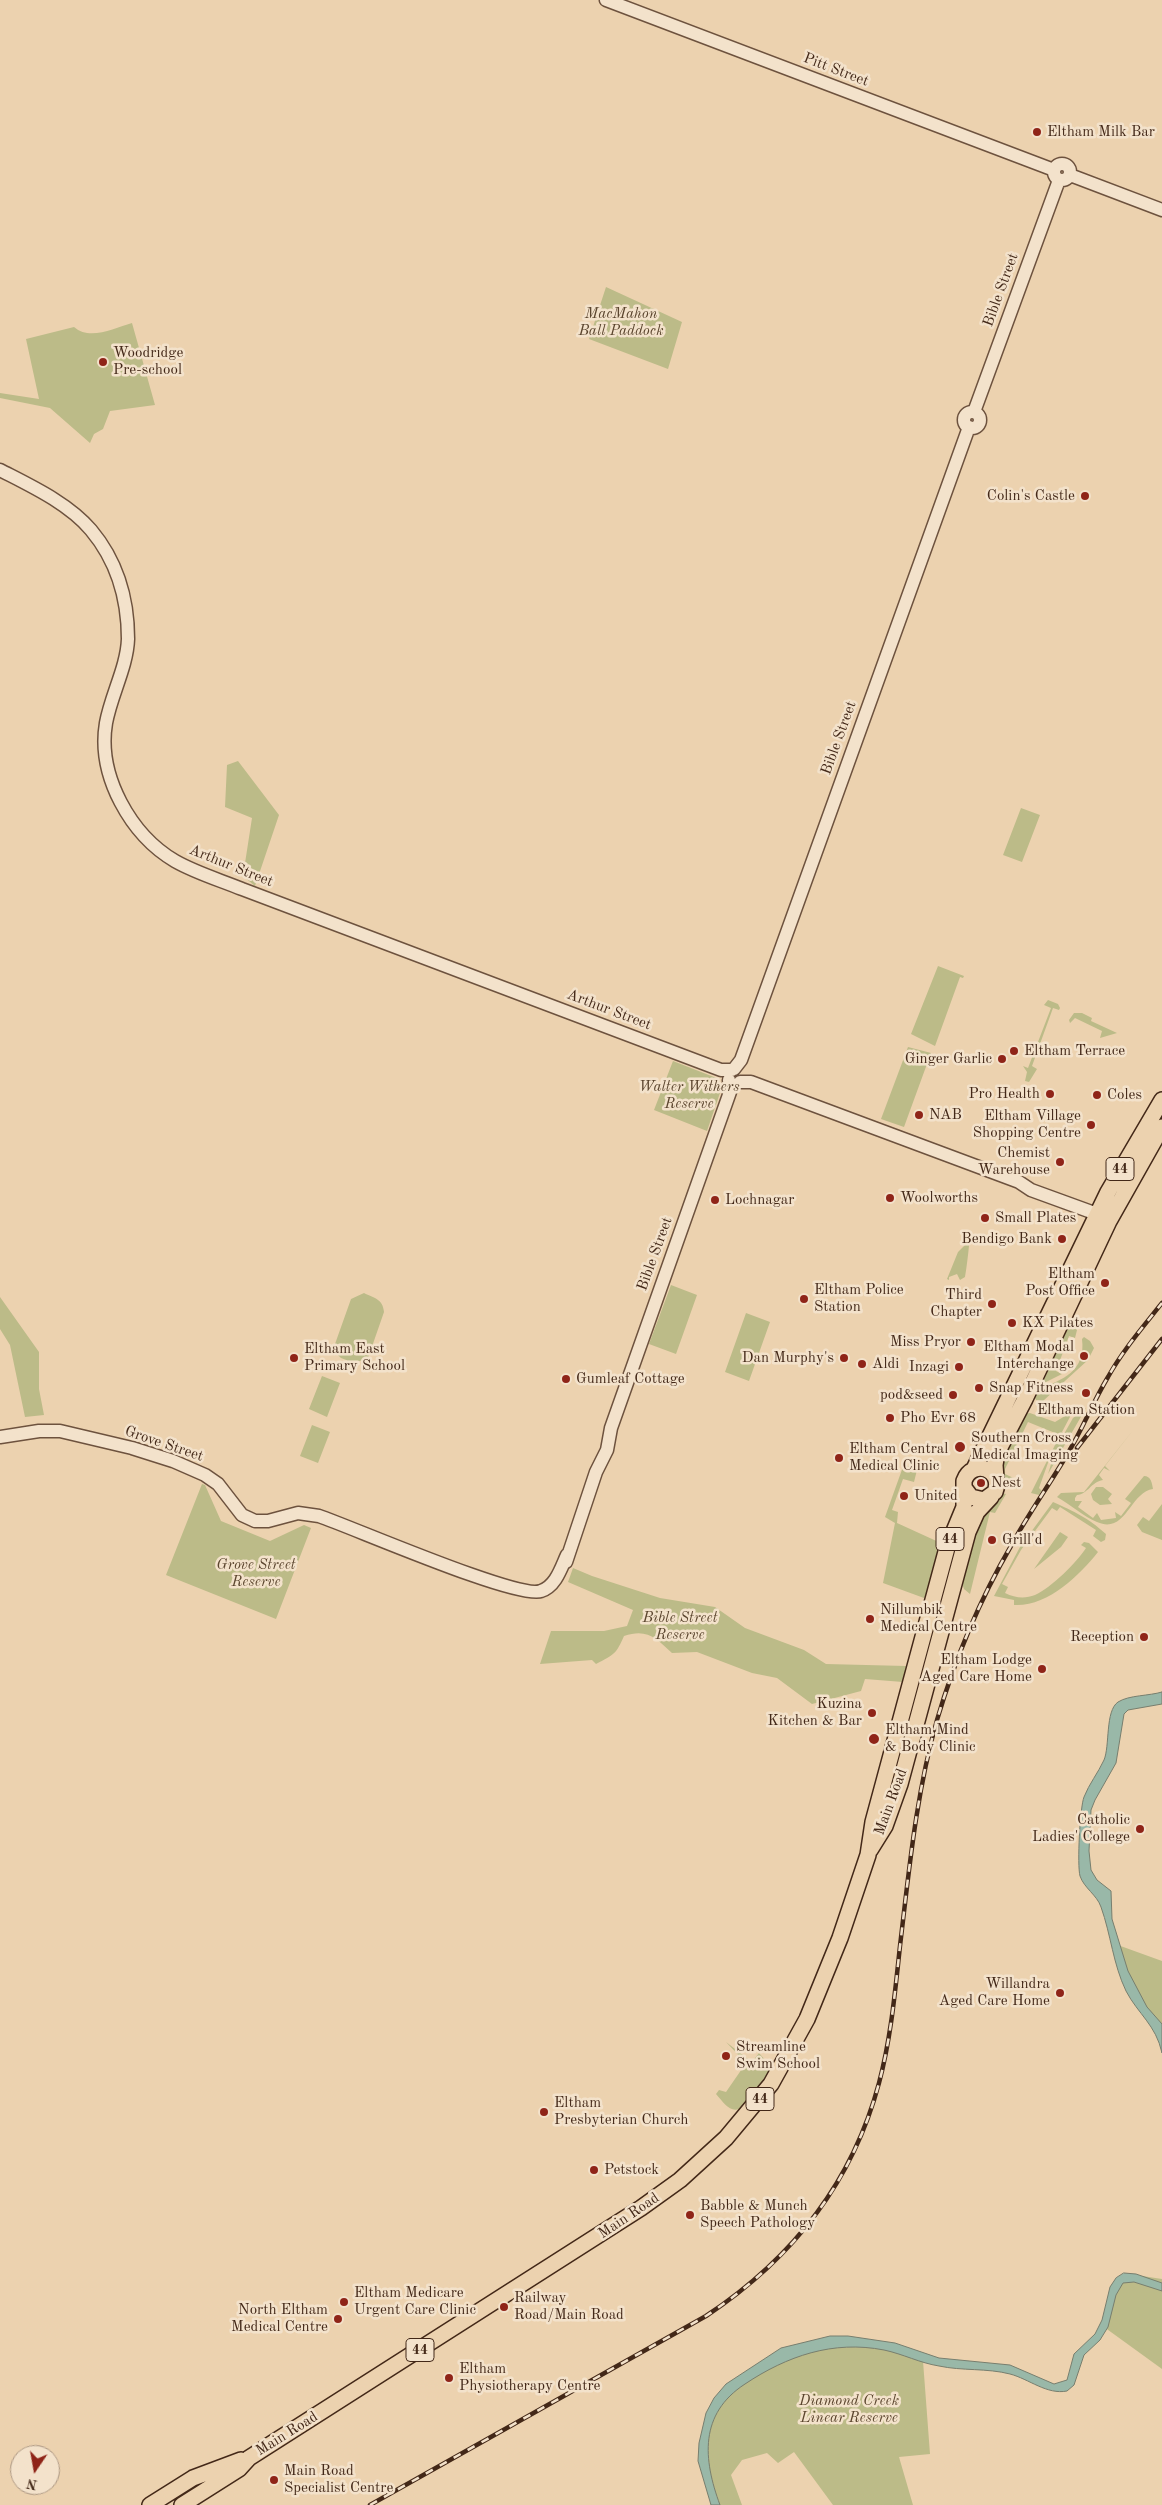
<!DOCTYPE html>
<html>
<head>
<meta charset="utf-8">
<style>
  body { margin:0 }
  #map { position:relative; width:1162px; height:2505px; overflow:hidden; background:#ecd2af; font-family:"Old Standard TT",serif }
  canvas { display:block }
  .north { position:absolute; left:10px; top:2445px; width:50px; height:50px; box-sizing:border-box; background:#f3e2cb; border:1px solid #ad9883; border-radius:50%; rotate:192deg; font-size:14px; font-weight:700; line-height:20px; text-align:center; color:#432818 }
  .north::after { content:''; display:block; margin:auto; width:18px; height:22px; background:#8f2418; clip-path:polygon(50% 0,100% 100%,50% 72%,0 100%) }
</style>
</head>
<body>
<div id="map">
<canvas width="1162" height="2505"></canvas>
<div class="north">N</div>
</div>
<script>
const context = document.querySelector('canvas').getContext('2d');
context.lineJoin = 'round';
function paint(path, color) {
  context.fillStyle = color;
  context.fill(path, 'evenodd');
}
function stroke(path, color, width, dash) {
  context.strokeStyle = color;
  context.lineWidth = width;
  context.lineCap = dash ? 'butt' : 'round';
  context.setLineDash(dash || []);
  context.stroke(path);
}
function write(font, color, halo, rows, align = 'center') {
  context.font = font + ' "Old Standard TT",serif';
  context.lineWidth = 5;
  context.setLineDash([]);
  context.textBaseline = 'middle';
  context.strokeStyle = halo;
  context.fillStyle = color;
  for (const [text, x, y, turn = 0] of rows) {
    context.save();
    context.translate(x, y);
    context.rotate((+turn || 0) * Math.PI / 180);
    context.textAlign = isNaN(turn) ? turn : align;
    if (halo) context.strokeText(text, 0, 0);
    context.fillText(text, 0, 0);
    context.restore();
  }
}
paint(new Path2D(`
  M606,287L682,322L668,369L589,339Z
  M132,323L155,405L110,411L103,429L94,434L90,443L50,408L0,398V393L39,399L26,339L74,327C90,341 114,328 132,323Z
  M238,761L279,815L255,886L243,876L252,818L225,807L227,765Z
  M1021,808L1040,815L1022,862L1003,855Z
  M938,966L964,976L963,978L960,977L935,1046L911,1034Z
  M1048,1000L1058,1004L1060,1008L1059,1010L1053,1008L1032,1066L1037,1069L1029,1082L1025,1081L1027,1072L1023,1066L1028,1068L1051,1008L1044,1005Z
  M1074,1013H1082L1092,1018L1091,1021L1117,1033L1100,1038L1102,1031L1075,1018L1070,1023L1069,1020Z
  M908,1047L931,1053L904,1127L881,1119Z
  M673,1061L719,1079L720,1093L707,1131L654,1110Z
  M965,1245H969C969,1248 966,1273 965,1277L960,1280L957,1274L949,1277V1280L947,1279L958,1252Z
  M671,1285L697,1295L676,1354L649,1344Z
  M364,1293C374,1298 383,1299 384,1312L368,1358L354,1363L341,1358L336,1353L335,1344L351,1299Z
  M0,1297L39,1352V1389L44,1415L25,1417L10,1345L0,1329Z
  M746,1313L770,1322L749,1381L725,1372Z
  M1071,1325L1076,1327L1077,1330L1075,1338L1069,1336L1056,1371L1062,1374L1042,1384L1068,1327Z
  M1084,1337L1090,1341L1094,1348L1088,1360L1043,1401L1036,1400L1034,1396L1038,1389C1063,1380 1086,1371 1082,1339Z
  M322,1376L340,1383L327,1417L309,1409Z
  M1086,1408L1048,1474L1052,1461L1049,1460L1039,1488L1042,1491L1039,1495L1031,1493L1060,1435L1028,1422L1005,1469V1474L1022,1482L1015,1480L1012,1485L1018,1488L1016,1489L1004,1482C1000,1456 1004,1459 1015,1437C1019,1430 1021,1422 1025,1414L1030,1413L1055,1422L1070,1413L1071,1415L1062,1432L1064,1434L1073,1418Z
  M312,1425L330,1432L318,1463L300,1456Z
  M1134,1429L1105,1466L1110,1471L1104,1468L1099,1475L1103,1480C1091,1482 1088,1494 1077,1495L1075,1498V1501H1082L1078,1507L1093,1518L1097,1513L1101,1520L1116,1518L1115,1512L1121,1516L1131,1503L1125,1499L1144,1476C1151,1476 1152,1483 1153,1489C1130,1492 1126,1535 1097,1522C1084,1517 1070,1504 1057,1497L1061,1493L1084,1492Z
  M904,1464L917,1470L914,1482L903,1479L892,1510L898,1512L897,1523L943,1544L929,1594L924,1598L883,1583L895,1523L885,1517Z
  M202,1484L205,1485L221,1521L270,1541L304,1525L311,1528L276,1619L166,1575Z
  M1096,1487H1103L1112,1494L1108,1499L1112,1504L1100,1505L1093,1500L1091,1494Z
  M1002,1493L1006,1494L995,1513L990,1512L970,1594L964,1589L962,1583L977,1522Z
  M1053,1502C1075,1512 1087,1517 1106,1534L1105,1540L1101,1542L1093,1536L1096,1530L1060,1507L1057,1511L1052,1508L1021,1550L1002,1584L1008,1587L1005,1593C1015,1598 1025,1599 1035,1595C1051,1588 1077,1562 1086,1548L1081,1545L1084,1542L1089,1543L1098,1552C1079,1576 1047,1607 1014,1605V1600L994,1596L1020,1547Z
  M1162,1504V1540L1142,1532L1137,1525L1143,1517L1149,1521Z
  M1060,1532L1068,1537L1061,1547L1034,1569Z
  M573,1568L592,1576L660,1598L715,1607L745,1628L804,1650L826,1664L906,1666L903,1682L865,1679L861,1691L812,1704L777,1678L752,1673L697,1652L672,1653C656,1638 647,1628 624,1636C616,1654 615,1654 596,1664L592,1660L540,1664L551,1631H604L627,1626L633,1610L568,1582Z
  M1115,1944L1162,1961V2037L1141,2010Z
  M726,2042L752,2062L759,2053L773,2069L743,2107C731,2115 724,2103 716,2094L719,2090L726,2092L746,2063Z
  M1129,2274L1162,2279V2369L1104,2327L1110,2295Z
  M860,2341L923,2361L930,2454L899,2457L913,2505H833L794,2452L778,2463L767,2453L742,2460L731,2475L742,2505H714L704,2437L720,2397L771,2360Z`), '#bcbb88');
const water = new Path2D(`
  M1162,1692V1704L1128,1710L1124,1714L1116,1763L1095,1800L1091,1810L1089,1851L1091,1870L1097,1880L1111,1891L1112,1919L1128,1971L1147,2007L1162,2024V2053C1156,2025 1138,2014 1126,1991C1113,1964 1111,1935 1101,1907C1097,1895 1084,1888 1080,1876C1077,1865 1080,1807 1084,1797C1089,1784 1098,1773 1104,1760C1110,1746 1105,1711 1118,1702C1129,1695 1149,1696 1162,1692Z
  M1124,2273L1136,2274L1162,2283V2291L1134,2282L1123,2283L1116,2295L1108,2327L1100,2340L1084,2355L1074,2385L1067,2391C1047,2395 1029,2379 1010,2374C987,2368 962,2371 939,2366C920,2363 903,2354 884,2350C833,2340 787,2356 745,2384C699,2414 703,2459 720,2505H711L698,2461L699,2443L706,2413L714,2398L726,2384L781,2348L830,2336H848L895,2343L939,2358L1010,2365L1054,2384L1067,2380L1074,2354L1095,2334L1102,2320L1110,2287L1116,2278Z`);
paint(water, '#99b8a8');
stroke(water, '#777e6e', 1);
const minor = new Path2D(`
  M606,0L1054,170
  M1054 172a8 8 0 1 1 16 0a8 8 0 1 1-16 0Z
  M1070,175L1162,210
  M964 420a8 8 0 1 1 16 0a8 8 0 1 1-16 0Z
  M974,412L1059,180
  M0,470C31,486 68,503 91,530C117,561 128,599 128,639C127,667 111,695 106,723C97,776 131,835 175,861C196,873 220,880 242,889L721,1070H732
  M734,1069L741,1060L969,427
  M740,1082H751L1019,1182L1031,1190L1097,1214
  M0,1437L39,1431H60L132,1448L173,1461L205,1475L218,1484L242,1515L255,1521H268L298,1513L319,1516C354,1528 519,1600 541,1591C556,1586 561,1568 567,1555
  M566,1562L596,1472L607,1450L611,1428L730,1092L729,1080`);
const major = new Path2D(`
  M974,1469L1108,1192L1162,1100
  M996,1479L995,1465L997,1453L1025,1399L1109,1221L1162,1127
  M870,1850L885,1826L900,1784L968,1532L977,1512L991,1497
  M150,2505L193,2478L241,2460
  M182,2505L239,2469L249,2458L641,2208L680,2180L726,2138L771,2084L807,2019L840,1938L868,1855L873,1822L947,1548L964,1507V1481C972,1458 1004,1469 995,1492L984,1500L971,1497L965,1489`);
stroke(minor, '#6d523e', 15);
stroke(major, '#432818', 18);
stroke(minor, '#f3e2cb', 12);
stroke(major, '#ecd2af', 15);
const rail = new Path2D(`
  M1077,1448L1162,1339
  M370,2505L706,2316C792,2259 852,2184 879,2083C891,2038 895,1992 900,1946C909,1871 916,1794 937,1720C955,1659 979,1601 1011,1546C1028,1514 1050,1484 1068,1453C1083,1428 1093,1402 1108,1377C1123,1350 1143,1327 1162,1303`);
stroke(rail, '#432818', 4.5);
stroke(rail, '#f3e2cb', 2.5, [8]);
for (const [x, y, r, color] of [
  [1037,132,5,"#8f2418"],
  [103,362,5,"#8f2418"],
  [1085,496,5,"#8f2418"],
  [1014,1051,5,"#8f2418"],
  [1002,1059,5,"#8f2418"],
  [1050,1094,5,"#8f2418"],
  [1097,1095,5,"#8f2418"],
  [919,1115,5,"#8f2418"],
  [1091,1125,5,"#8f2418"],
  [1060,1162,5,"#8f2418"],
  [890,1198,5,"#8f2418"],
  [715,1200,5,"#8f2418"],
  [985,1218,5,"#8f2418"],
  [1062,1239,5,"#8f2418"],
  [1105,1283,5,"#8f2418"],
  [804,1299,5,"#8f2418"],
  [992,1304,5,"#8f2418"],
  [1012,1323,5,"#8f2418"],
  [971,1342,5,"#8f2418"],
  [1084,1356,5,"#8f2418"],
  [294,1358,5,"#8f2418"],
  [844,1358,5,"#8f2418"],
  [862,1364,5,"#8f2418"],
  [959,1367,5,"#8f2418"],
  [566,1379,5,"#8f2418"],
  [979,1388,5,"#8f2418"],
  [1086,1393,5,"#8f2418"],
  [953,1395,5,"#8f2418"],
  [890,1418,5,"#8f2418"],
  [960,1447,6,"#8f2418"],
  [839,1458,5,"#8f2418"],
  [981,1483,5,"#8f2418"],
  [904,1496,5,"#8f2418"],
  [992,1540,5,"#8f2418"],
  [870,1619,5,"#8f2418"],
  [1144,1637,5,"#8f2418"],
  [1042,1669,5,"#8f2418"],
  [872,1713,5,"#8f2418"],
  [874,1739,6,"#8f2418"],
  [1140,1829,5,"#8f2418"],
  [1060,1993,5,"#8f2418"],
  [726,2056,5,"#8f2418"],
  [544,2112,5,"#8f2418"],
  [594,2170,5,"#8f2418"],
  [690,2215,5,"#8f2418"],
  [344,2302,5,"#8f2418"],
  [504,2307,5,"#8f2418"],
  [338,2319,5,"#8f2418"],
  [449,2378,5,"#8f2418"],
  [274,2480,5,"#8f2418"]
]) {
  const dot = new Path2D();
  dot.arc(x, y, r, 0, 2 * Math.PI);
  context.fillStyle = color;
  context.fill(dot);
  stroke(dot, '#f3e2cb', 2);
}
for (const [x, y, w] of [
  [1120,1169,28],
  [950,1539,28],
  [760,2099,28],
  [420,2350,28]
]) {
  const box = new Path2D();
  box.roundRect(x - w / 2, y - 11.5, w, 23, 4);
  context.fillStyle = '#f3e2cb';
  context.fill(box);
  stroke(box, '#432818', 1);
}
write('bold 14px', '#432818', null, [
  ["44",1120,1169],
  ["44",950,1539],
  ["44",760,2099],
  ["44",420,2350]
]);
write('15px', '#432818', '#f3e2cb', [
  ["Pitt Street",836,70,21],
  ["Bible Street",1001,290,-70],
  ["Bible Street",839,738,-70],
  ["Arthur Street",231,866,22],
  ["Arthur Street",609,1010,21],
  ["Bible Street",655,1254,-70],
  ["Grove Street",164,1444,19],
  ["Main Road",891,1802,-70],
  ["Main Road",629,2216,-34],
  ["Main Road",287,2434,-32]
]);
write('15px', '#432818', '#f3e2cb', [
  ["Eltham Milk Bar",1047,132],
  ["Woodridge",113,353],
  ["Pre-school",113,370],
  ["Colin's Castle",1075,496,"right"],
  ["Eltham Terrace",1024,1051],
  ["Ginger Garlic",992,1059,"right"],
  ["Pro Health",1040,1094,"right"],
  ["Coles",1107,1095],
  ["NAB",929,1115],
  ["Eltham Village",1081,1116,"right"],
  ["Shopping Centre",1081,1133,"right"],
  ["Chemist",1050,1153,"right"],
  ["Warehouse",1050,1170,"right"],
  ["Woolworths",900,1198],
  ["Lochnagar",725,1200],
  ["Small Plates",995,1218],
  ["Bendigo Bank",1052,1239,"right"],
  ["Eltham",1095,1274,"right"],
  ["Post Office",1095,1291,"right"],
  ["Eltham Police",814,1290],
  ["Station",814,1307],
  ["Third",982,1295,"right"],
  ["Chapter",982,1312,"right"],
  ["KX Pilates",1022,1323],
  ["Miss Pryor",961,1342,"right"],
  ["Eltham Modal",1074,1347,"right"],
  ["Interchange",1074,1364,"right"],
  ["Eltham East",304,1349],
  ["Primary School",304,1366],
  ["Dan Murphy's",834,1358,"right"],
  ["Aldi",872,1364],
  ["Inzagi",949,1367,"right"],
  ["Gumleaf Cottage",576,1379],
  ["Snap Fitness",989,1388],
  ["pod&seed",943,1395,"right"],
  ["Eltham Station",1086,1410,"center"],
  ["Pho Evr 68",900,1418],
  ["Southern Cross",971,1438],
  ["Medical Imaging",971,1455],
  ["Eltham Central",849,1449],
  ["Medical Clinic",849,1466],
  ["Nest",991,1483],
  ["United",914,1496],
  ["Grill'd",1002,1540],
  ["Nillumbik",880,1610],
  ["Medical Centre",880,1627],
  ["Reception",1134,1637,"right"],
  ["Eltham Lodge",1032,1660,"right"],
  ["Aged Care Home",1032,1677,"right"],
  ["Kuzina",862,1704,"right"],
  ["Kitchen & Bar",862,1721,"right"],
  ["Eltham Mind",885,1730],
  ["& Body Clinic",885,1747],
  ["Catholic",1130,1820,"right"],
  ["Ladies' College",1130,1837,"right"],
  ["Willandra",1050,1984,"right"],
  ["Aged Care Home",1050,2001,"right"],
  ["Streamline",736,2047],
  ["Swim School",736,2064],
  ["Eltham",554,2103],
  ["Presbyterian Church",554,2120],
  ["Petstock",604,2170],
  ["Babble & Munch",700,2206],
  ["Speech Pathology",700,2223],
  ["Eltham Medicare",354,2293],
  ["Urgent Care Clinic",354,2310],
  ["Railway",514,2298],
  ["Road/Main Road",514,2315],
  ["North Eltham",328,2310,"right"],
  ["Medical Centre",328,2327,"right"],
  ["Eltham",459,2369],
  ["Physiotherapy Centre",459,2386],
  ["Main Road",284,2471],
  ["Specialist Centre",284,2488]
], 'left');
write('italic 15px', '#5b452e', '#f3e2cb', [
  ["MacMahon",621,314],
  ["Ball Paddock",621,331],
  ["Walter Withers",689,1087],
  ["Reserve",689,1104],
  ["Grove Street",256,1565],
  ["Reserve",256,1582],
  ["Bible Street",680,1618],
  ["Reserve",680,1635],
  ["Diamond Creek",849,2401],
  ["Linear Reserve",849,2418]
]);
</script>
</body>
</html>
